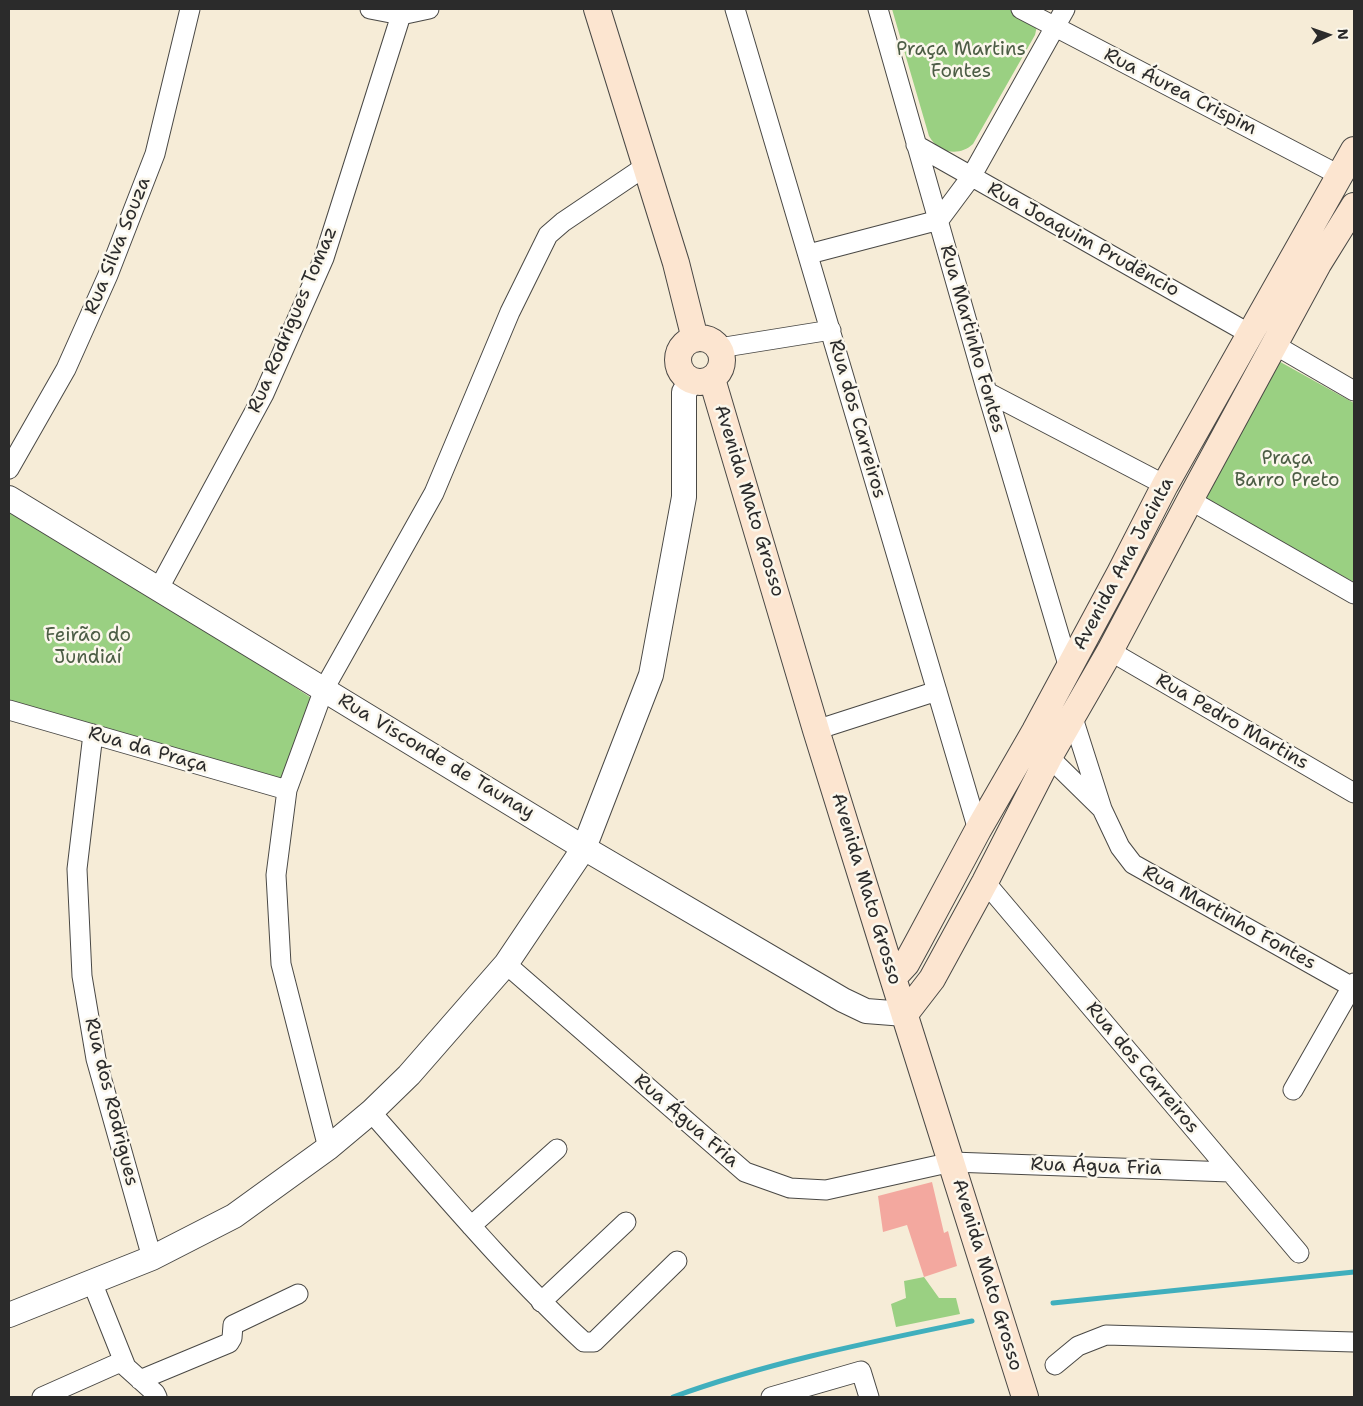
<!DOCTYPE html>
<html>
<head>
<meta charset="utf-8">
<style>
  body { margin:0 }
  #map { position:relative; width:1363px; height:1406px; overflow:hidden; background:#f6ecd7; font-family:"Shantell Sans",sans-serif }
  canvas { display:block }
  .frame { position:absolute; inset:0; border:10px solid #2b2b2b; pointer-events:none }
  .north { position:absolute; left:1303px; top:10px; width:50px; height:50px; -webkit-text-stroke:4px #fbf7ec; paint-order:stroke; rotate:87deg; font-size:14px; font-weight:700; line-height:20px; text-align:center; color:#2b2b2b }
  .north::after { content:''; display:block; margin:auto; width:18px; height:22px; background:#2b2b2b; clip-path:polygon(50% 0,100% 100%,50% 72%,0 100%) }
</style>
</head>
<body>
<div id="map">
<canvas width="1363" height="1406"></canvas>
<div class="frame"></div>
<div class="north">N</div>
</div>
<script>
const context = document.querySelector('canvas').getContext('2d');
context.lineJoin = 'round';
function paint(path, color) {
  context.fillStyle = color;
  context.fill(path, 'evenodd');
}
function stroke(path, color, width, dash) {
  context.strokeStyle = color;
  context.lineWidth = width;
  context.lineCap = dash ? 'butt' : 'round';
  context.setLineDash(dash || []);
  context.stroke(path);
}
function write(font, color, halo, rows, align = 'center') {
  context.font = font + ' "Shantell Sans",sans-serif';
  context.lineWidth = 5;
  context.setLineDash([]);
  context.textBaseline = 'middle';
  context.strokeStyle = halo;
  context.fillStyle = color;
  for (const [text, x, y, turn = 0] of rows) {
    context.save();
    context.translate(x, y);
    context.rotate((+turn || 0) * Math.PI / 180);
    context.textAlign = isNaN(turn) ? turn : align;
    if (halo) context.strokeText(text, 0, 0);
    context.fillText(text, 0, 0);
    context.restore();
  }
}
paint(new Path2D(`
  M892,9H1015L1037,26L1035,35L973,144C959,157 938,153 929,136Z
  M1275,359L1354,403V582L1194,496Z
  M9,501L313,699L286,787L9,706Z
  M924,1277L939,1298H956L960,1314L896,1327L891,1304L906,1298L904,1281Z`), '#9ad082');
stroke(new Path2D(`
  M1053,1303L1354,1272
  M673,1397C769,1362 871,1342 972,1321`), '#40afbd', 5);
paint(new Path2D(`
  M932,1182L944,1233L948,1231L957,1266L924,1277L907,1225L883,1232L878,1196Z`), '#f3a89f');
const minor = new Path2D(`
  M370,9L401,15L429,9
  M735,9L978,830
  M878,9L987,392L1069,668
  M1021,9L1339,175
  M916,145L1250,334
  M809,254L939,220L971,177L1065,9
  M1275,345L1354,391
  M719,348L831,330
  M987,392L1165,485
  M9,469L66,369L108,275L155,154L190,9
  M1190,500L1354,594
  M159,588L264,394L324,258L401,15L399,9
  M1110,651L1354,793
  M9,710L287,790
  M1072,715L1102,809L1120,847L1133,864L1354,988
  M816,730L937,691
  M93,734L77,869L82,976L96,1059L152,1258
  M1049,757L1101,808
  M985,882L1299,1253
  M506,964L745,1172L790,1188L826,1190L952,1162L1230,1172
  M1293,1090L1354,983
  M371,1112C440,1190 507,1271 584,1342H594L677,1261
  M328,1148L281,964L276,875L287,790L324,689L434,493L510,312L548,235L563,222L646,166
  M471,1226L557,1149
  M92,1282L126,1367L155,1393L157,1397
  M541,1302L626,1222
  M1055,1365L1078,1346L1106,1335L1354,1342
  M140,1380L229,1343L232,1338L233,1325L298,1294
  M42,1397L123,1361
  M771,1397L861,1371L869,1397`);
const tertiary = new Path2D(`
  M9,498L584,848L843,1000L866,1011L905,1014
  M9,1315L152,1258L234,1216L328,1148L371,1112L409,1075L506,964L584,848L651,675L684,497V392L692,381`);
const secondary = new Path2D(`
  M597,9L676,263L695,339
  M678 360a22 22 0 1 1 44 0a22 22 0 1 1-44 0Z
  M712,379L816,730L893,978L1025,1397
  M893,978L906,964L918,942L978,830L1035,731L1120,573L1165,485L1354,150
  M905,1014L932,979L985,882L1049,757L1110,651L1190,500L1318,264L1354,206`);
stroke(minor, '#494845', 21);
stroke(tertiary, '#494845', 26);
stroke(secondary, '#494845', 28);
stroke(minor, '#fff', 19);
stroke(tertiary, '#fff', 24);
stroke(secondary, '#fce5d0', 26);
write('19px', '#4c5d45', '#fbf7ec', [
  ["Praça Martins",961,50],
  ["Fontes",961,72],
  ["Praça",1287,459],
  ["Barro Preto",1287,481],
  ["Feirão do",88,636],
  ["Jundiaí",88,658]
]);
write('19px', '#2b2b2b', '#fbf7ec', [
  ["Rua Áurea Crispim",1180,92,27],
  ["Rua Joaquim Prudêncio",1083,240,29],
  ["Rua Silva Souza",118,246,-68],
  ["Rua Rodrigues Tomaz",293,320,-67],
  ["Rua Martinho Fontes",972,339,74],
  ["Rua dos Carreiros",857,419,74],
  ["Avenida Mato Grosso",749,501,73],
  ["Avenida Ana Jacinta",1124,564,-62],
  ["Rua Pedro Martins",1232,722,30],
  ["Rua da Praça",148,750,16],
  ["Rua Visconde de Taunay",436,757,31],
  ["Avenida Mato Grosso",866,889,73],
  ["Rua Martinho Fontes",1229,918,29],
  ["Rua dos Carreiros",1142,1068,50],
  ["Rua dos Rodrigues",111,1102,76],
  ["Rua Água Fria",686,1121,41],
  ["Rua Água Fria",1096,1167,2],
  ["Avenida Mato Grosso",987,1275,73]
]);
</script>
</body>
</html>
